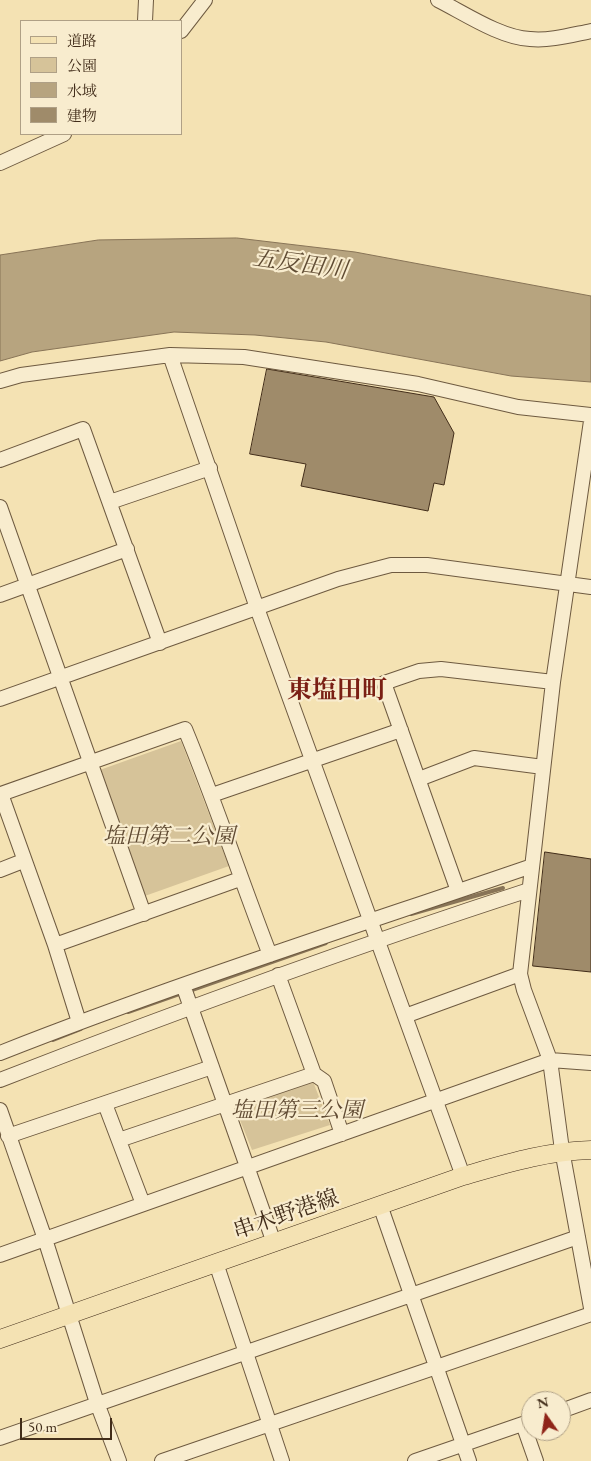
<!DOCTYPE html>
<html>
<head>
<meta charset="utf-8">
<style>
  body { margin:0 }
  #map { position:relative; width:591px; height:1461px; overflow:hidden; background:#f4e2b3; font-family:"EB Garamond","Noto Serif JP",serif }
  canvas { display:block }
  .legend { position:absolute; left:20px; top:20px; width:162px; height:115px; box-sizing:border-box; background:#f8ecce; border:1px solid #afa086; margin:0; padding:6px 9px; list-style:none; font-size:15px; color:#422d1a }
  .legend li { display:flex; align-items:center; gap:10px; height:25px }
  .legend b { width:25px; border:1px solid #afa086 }
  .north { position:absolute; left:521px; top:1391px; width:50px; height:50px; box-sizing:border-box; background:#f8ecce; border:1px solid #afa086; border-radius:50%; rotate:347deg; font-size:14px; font-weight:700; line-height:20px; text-align:center; color:#422d1a }
  .north::after { content:''; display:block; margin:auto; width:18px; height:22px; background:#8f2418; clip-path:polygon(50% 0,100% 100%,50% 72%,0 100%) }
  .scale { position:absolute; left:20px; top:1418px; width:92px; height:22px; box-sizing:border-box; border:2px solid #422d1a; border-top:0; padding-left:6px; font-size:15px; line-height:18px; white-space:nowrap; color:#422d1a; -webkit-text-stroke:4px #f8ecce; paint-order:stroke }
</style>
</head>
<body>
<div id="map">
<canvas width="591" height="1461"></canvas>
<ul class="legend">
<li><b style="height:6px;background:#f4e2b3"></b>道路</li>
<li><b style="height:14px;background:#d6c399"></b>公園</li>
<li><b style="height:14px;background:#b7a47f"></b>水域</li>
<li><b style="height:14px;background:#9f8b6a"></b>建物</li>
</ul>
<div class="north">N</div>
<div class="scale">50 m</div>
</div>
<script>
const context = document.querySelector('canvas').getContext('2d');
context.lineJoin = 'round';
function paint(path, color) {
  context.fillStyle = color;
  context.fill(path, 'evenodd');
}
function stroke(path, color, width, dash) {
  context.strokeStyle = color;
  context.lineWidth = width;
  context.lineCap = dash ? 'butt' : 'round';
  context.setLineDash(dash || []);
  context.stroke(path);
}
function write(font, color, halo, rows, align = 'center') {
  context.font = font + ' "EB Garamond","Noto Serif JP",serif';
  context.lineWidth = 4.5;
  context.setLineDash([]);
  context.textBaseline = 'middle';
  context.strokeStyle = halo;
  context.fillStyle = color;
  for (const [text, x, y, turn = 0] of rows) {
    context.save();
    context.translate(x, y);
    context.rotate((+turn || 0) * Math.PI / 180);
    context.textAlign = isNaN(turn) ? turn : align;
    if (halo) context.strokeText(text, 0, 0);
    context.fillText(text, 0, 0);
    context.restore();
  }
}
paint(new Path2D(`
  M181,741L229,866L142,897L97,771Z
  M312,1079L330,1125L252,1150L236,1110Z`), '#d6c399');
const water = new Path2D(`
  M237,238L355,252L591,296V382L511,376L326,342L255,335L174,332L32,352L0,361V255L98,240Z`);
paint(water, '#b7a47f');
stroke(water, '#887457', 1);
stroke(new Path2D(`
  M411,914L503,888
  M189,991L326,943
  M128,1012L182,993
  M53,1040L81,1029`), '#887457', 4);
const building = new Path2D(`
  M267,369L434,397L454,433L444,485L434,483L428,511L301,486L306,464L250,454Z
  M545,852L591,859V972L533,966Z`);
paint(building, '#9f8b6a');
stroke(building, '#422d1a', 1);
const minor = new Path2D(`
  M438,0C464,13 501,38 530,39C550,41 571,35 591,31
  M145,21L146,0
  M181,31L205,0
  M0,163L64,134
  M170,355L257,608L463,1176
  M0,381L21,375L170,355L244,357L418,384L518,407L591,415
  M591,421L553,682L520,974L524,990L550,1060L562,1150L591,1308
  M0,460L83,429L160,643
  M110,502L210,468
  M0,507L144,914
  M0,595L127,549
  M0,699L338,579L391,565H427L591,587
  M419,779L474,758L543,767
  M212,795L401,730
  M0,870L23,861
  M458,891L384,683L419,671L441,669L553,682
  M55,945L240,879
  M278,975L314,1074L324,1081L342,1134
  M183,985L274,1243
  M405,1016L520,974
  M79,1022L55,945L1,794L185,729C216,804 241,880 270,955
  M0,1053C175,984 354,927 532,866
  M0,1080C175,1012 350,948 529,890
  M105,1104L143,1204
  M0,1110L45,1239L97,1403L119,1461
  M8,1136L212,1067
  M119,1140L314,1074
  M380,1205L469,1461
  M0,1255L550,1060L591,1063
  M216,1263L282,1461
  M561,1411L591,1400
  M523,1424L536,1461
  M0,1438L578,1237
  M162,1461L591,1314
  M415,1461L531,1421`);
const major = new Path2D(`
  M0,1339L463,1176C505,1164 546,1151 591,1150`);
stroke(minor, '#6e5a40', 16);
stroke(major, '#422d1a', 19);
stroke(minor, '#f8ecce', 14);
stroke(major, '#f4e2b3', 18);
write('italic 22px', '#604b33', '#f8ecce', [
  ["塩田第二公園",169,837],
  ["塩田第三公園",297,1111]
]);
write('22px', '#422d1a', '#f8ecce', [
  ["串木野港線",286,1215,-19]
]);
write('italic 24px', '#5f4b33', '#f8ecce', [
  ["五反田川",300,265,8]
]);
write('bold 25px', '#7a1f14', '#f8ecce', [
  ["東塩田町",337,691]
]);
</script>
</body>
</html>
